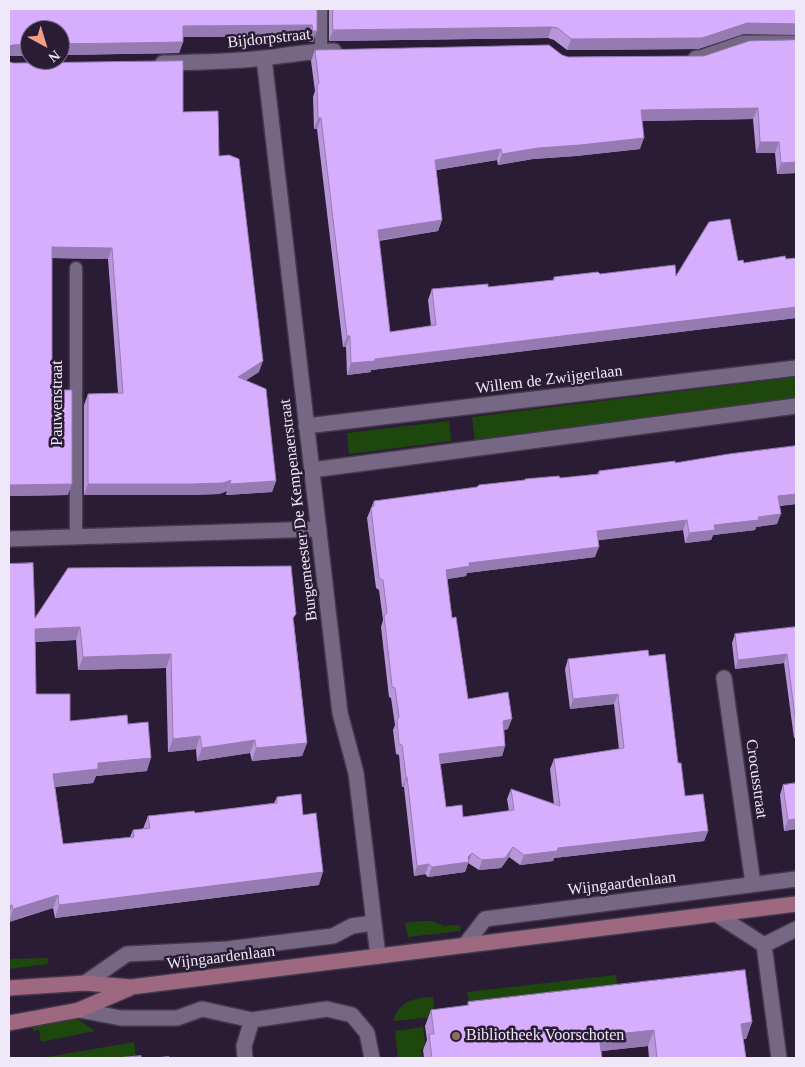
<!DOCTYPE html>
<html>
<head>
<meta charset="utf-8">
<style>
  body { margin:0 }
  #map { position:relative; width:805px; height:1067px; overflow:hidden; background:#291c34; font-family:"Times New Roman",serif }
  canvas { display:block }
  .frame { position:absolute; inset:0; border:10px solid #efe8f8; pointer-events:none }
  .north { position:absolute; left:20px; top:20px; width:50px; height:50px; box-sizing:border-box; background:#291c34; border:1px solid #786e82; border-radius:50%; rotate:141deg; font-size:14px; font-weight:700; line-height:20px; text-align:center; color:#efe8f8 }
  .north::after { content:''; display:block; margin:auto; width:18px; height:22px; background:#f39f85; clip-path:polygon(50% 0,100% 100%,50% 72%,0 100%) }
</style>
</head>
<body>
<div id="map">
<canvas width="805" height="1067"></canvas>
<div class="frame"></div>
<div class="north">N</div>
</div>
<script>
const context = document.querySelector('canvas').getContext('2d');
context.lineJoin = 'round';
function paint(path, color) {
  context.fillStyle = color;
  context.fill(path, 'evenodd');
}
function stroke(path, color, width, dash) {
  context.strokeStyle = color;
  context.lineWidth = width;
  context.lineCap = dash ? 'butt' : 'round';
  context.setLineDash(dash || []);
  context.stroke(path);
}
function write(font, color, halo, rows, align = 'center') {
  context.font = font + ' "Times New Roman",serif';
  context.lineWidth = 5;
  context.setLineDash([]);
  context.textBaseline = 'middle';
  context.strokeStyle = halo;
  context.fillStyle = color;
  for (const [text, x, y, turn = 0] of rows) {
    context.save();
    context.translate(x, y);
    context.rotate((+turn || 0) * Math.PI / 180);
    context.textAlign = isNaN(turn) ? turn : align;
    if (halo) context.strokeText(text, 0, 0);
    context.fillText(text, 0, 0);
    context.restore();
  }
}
paint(new Path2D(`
  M796,377V400L475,442L472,417Z
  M449,421L451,441L349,454L347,433Z
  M423,921H432L444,926L459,925L461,928L460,931L408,937L405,923Z
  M48,958V964L9,969V959Z
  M616,975L623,1030L494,1010L493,998L469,1001L467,992Z
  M433,997L435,1017L393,1021C401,999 412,999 433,997Z
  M73,1016L95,1031L41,1042L39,1030L33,1031L32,1025Z
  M423,1027L426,1048L421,1049L422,1058H398L395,1031Z
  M134,1042L136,1058H41Z`), '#1e470d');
const service = new Path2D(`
  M321,9V51
  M76,537V268`);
const minor = new Path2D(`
  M264,58L340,713L356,773L378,956
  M696,58H700L743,43H796
  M163,63C197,62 230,62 264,58C288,55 310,51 334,51
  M306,426L796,368
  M312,470L796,406
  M9,539L319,529
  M724,678L753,884
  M716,914L764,945L779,1058
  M465,945L485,919L796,879
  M764,945L796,929
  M85,983L127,954L227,949L333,936L352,926L373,923
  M79,1010L121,1018H177L202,1009L252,1020L327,1009L352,1015L367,1033L372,1058
  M245,1058L244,1046L252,1020`);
const secondary = new Path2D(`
  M9,988L85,983L131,987L796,904
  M9,1023L79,1010L130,988`);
stroke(service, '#43384c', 15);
stroke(minor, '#43384c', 18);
stroke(secondary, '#43384c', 18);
stroke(service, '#766884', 12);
stroke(minor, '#766884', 15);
stroke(secondary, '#9e6880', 15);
paint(new Path2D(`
  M317,9L313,42H309L308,36L183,37V42L179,53L9,56Z
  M329,9H796L743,34L698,49L567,50L554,40L548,38L329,41Z
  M796,40V173L777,174L775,153H756L753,119L642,121L640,149L576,156L533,159L498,165L497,160L436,170L442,220L438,231L379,241L390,332L431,326L428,300L432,289L488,287L553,280L554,277L600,274L676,276L738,261L744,263L796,258V318L704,329L371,370V372L347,375L346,347H343L317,129H314L313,97L315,91L311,61L315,50L562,55L568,57L704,56Z
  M9,62L183,112L219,156L259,372L246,380L276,481L272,492L226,495L227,491L219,494L188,495H84V405L88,394L118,393L108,259L52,258V390L68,495L9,496Z
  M796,446V504L780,506L777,524L756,527L755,530L713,535L711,540L685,543L683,530L598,540L595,557L467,573L466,576L447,579L452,618L468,699L508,729L504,730L505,746L502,756L440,764L446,807L463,817L509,811L507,799L511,789L554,805L550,769L554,759L619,749L614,704L570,709L565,669L568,659L649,656L678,763L685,796L708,831L704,841L554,858L553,861L520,865L509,857L501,868L479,870L468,863L465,872L428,877L425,874L414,876L404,787H402L399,755L396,754L393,730L395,725L391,698L389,697L381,627L383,620L379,590L376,588L367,518L374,501L597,474L599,471L675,463Z
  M9,564L35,618L294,622L307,743L302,756L252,761L250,753L197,761L196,749L168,752L166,668L78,670L76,640L35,642L36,694L70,721L128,724L147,771L96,776L93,783L55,787L63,844L130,837L133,830L143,829L148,816L195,813L274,803L277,797L303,815L319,885L55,918L53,908L9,922Z
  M796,627V738H794L784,663L735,669L732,643L735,634Z
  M783,785L796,829L784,831L780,795Z
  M468,1002L752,1022L746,1039H743L746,1058H649L648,1046L601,1051L602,1058H424L423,1050L427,1040L425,1026L431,1010L467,1006Z`), '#b996da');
paint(new Path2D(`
  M747,23L796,24V35L743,34L698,49L567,50L571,39Z
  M312,25L308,36L179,37L183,26Z
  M552,27L548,38L329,41L333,30Z
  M313,31H317L313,42H309Z
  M183,42L179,53L60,55V44Z
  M30,44V55L9,56V46L13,45Z
  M758,108L753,119L636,121L641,110Z
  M318,118H321L317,129H314Z
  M644,138L640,149L576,156L533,159L498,165L502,154L538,148Z
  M760,142H779L775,153H756Z
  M501,149L497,160L431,171L435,160Z
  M796,162V173L777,174L781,163Z
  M442,220L438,231L374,241L378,230Z
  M52,247L112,248L108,259L48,258Z
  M796,307V318L704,329L371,370V372L347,375L351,363L375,359L708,318Z
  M347,336H350L346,347H343Z
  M263,361L259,372L234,388L238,377Z
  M231,480L227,491L219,494L188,495H84L88,484Z
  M276,481L272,492L226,495L230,484Z
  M72,484L68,495L9,496V485Z
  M796,494V504L775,506L778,496Z
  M781,514L777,524L756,527L755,530L713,535L711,540L685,543L689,533L714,525Z
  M687,520L683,530L593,541L597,531Z
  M599,547L595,557L467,573L466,576L442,580L446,570L469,563Z
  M80,627L76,640L30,642L35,629Z
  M171,654L166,668L78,670L83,657Z
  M787,654L784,663L735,669L738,660Z
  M618,694L614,704L570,709L573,699Z
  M512,719L508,729L499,731L503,721Z
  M796,731V738H794Z
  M200,736L196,749L168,752L173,739Z
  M255,740L250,753L197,761L202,748Z
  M307,743L302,756L252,761L256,748Z
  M505,746L502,756L435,764L439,754Z
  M151,758L147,771L96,776L93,783L48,787L53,774L98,763Z
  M406,777H407L404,787H402Z
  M796,819V829L784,831L788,820Z
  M708,831L704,841L554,858L558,848Z
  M513,847L509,857L501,868L479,870L482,860Z
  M557,851L553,861L520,865L524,855Z
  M472,853L465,872L428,877L432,867L468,857Z
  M429,864L425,874L414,876L417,866Z
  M323,872L319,885L55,918L59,905Z
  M58,895L53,908L9,922L13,909Z
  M12,905L9,914V906Z
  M752,1022L746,1039L735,1040L741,1024Z
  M654,1030L648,1046L593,1052L599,1036Z`), '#967ab2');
const building = new Path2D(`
  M9,9H317V31H313L312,25L183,26V42L60,44V30H30V44L13,45L9,46Z
  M333,9H796V24L747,23L702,38L571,39L558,28L552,27L333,30Z
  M796,40V162L781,163L779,142H760L758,108L641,110L644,138L580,145L538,148L502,154L501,149L435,160L442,220L378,230L390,332L436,325L432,289L488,284V287L554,280V277L598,272L600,274L675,265L676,276L709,222L730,219L738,261L743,260L744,263L785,256L786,259L796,258V307L708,318L375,359V361L351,363L350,336H347L321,118H318L317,86L319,83L315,50L549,45L562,55L568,57L704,56L749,41Z
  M183,61V112L218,111L219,156L229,155L239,159L263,361L238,377L266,389L276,481L230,484L231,480L223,483L192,484H88V394L123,393L112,248L52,247V390H72V484L9,485V62L13,63Z
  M796,446V494L778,496L781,514L758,517L759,520L714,525L715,530L689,533L687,520L597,531L599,547L469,563L470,566L446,570L452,618L456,617L468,699L508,692L512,719L503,721L505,746L439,754L446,807L462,805L463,817L514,810L511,789L560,806L554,759L624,748L618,694L573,699L568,659L648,650L649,656L665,654L678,763H681L685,796L703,794L708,831L558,848L557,851L524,855L513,847L505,858L482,860L472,853L468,857L469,862L432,867L429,864L417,866L407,777H406L402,745L399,744L397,720L399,717L395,688L392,687L391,676L384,616L387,613L383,580L379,578L371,508L374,506V501L477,487L479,485L525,480V479L559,476L560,478L599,474V471L675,461V463L729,454Z
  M33,563L35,618L68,568L291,566L296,614L293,618L307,743L256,748L255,740L202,748L200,736L173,739L171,654L83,657L80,627L35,629L36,694H70V721L127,715L128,724L148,722L151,758L98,763V769L53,774L63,844L134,837L133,830L150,828L148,816L194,811L195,813L277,803V797L301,794L303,815L316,813L323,872L59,905L58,895L13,909L12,905L9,906V564Z
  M796,627V725L787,654L738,660L735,634Z
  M796,783V819L788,820L783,785Z
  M745,970L752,1022L741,1024L746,1058H657L654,1030L599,1036L602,1058H432L429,1034H434L431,1010L469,1005L468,1002Z
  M141,1056V1058H118Z
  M169,1057V1058H155Z`);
paint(building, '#d7aefe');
stroke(building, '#967ab2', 1);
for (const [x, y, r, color] of [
  [456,1036,5,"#8d6e63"]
]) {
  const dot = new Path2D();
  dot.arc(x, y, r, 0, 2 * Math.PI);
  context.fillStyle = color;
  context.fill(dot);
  stroke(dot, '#291c34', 2);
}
write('16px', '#efe8f8', '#291c34', [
  ["Bijdorpstraat",269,39,-6],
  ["Willem de Zwijgerlaan",549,380,-7],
  ["Pauwenstraat",58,403,-90],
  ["Burgemeester De Kempenaerstraat",299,510,-97],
  ["Crocusstraat",756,779,82],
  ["Wijngaardenlaan",622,884,-7],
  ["Wijngaardenlaan",221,958,-7]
]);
write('16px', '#efe8f8', '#291c34', [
  ["Bibliotheek Voorschoten",466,1036]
], 'left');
</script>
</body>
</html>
